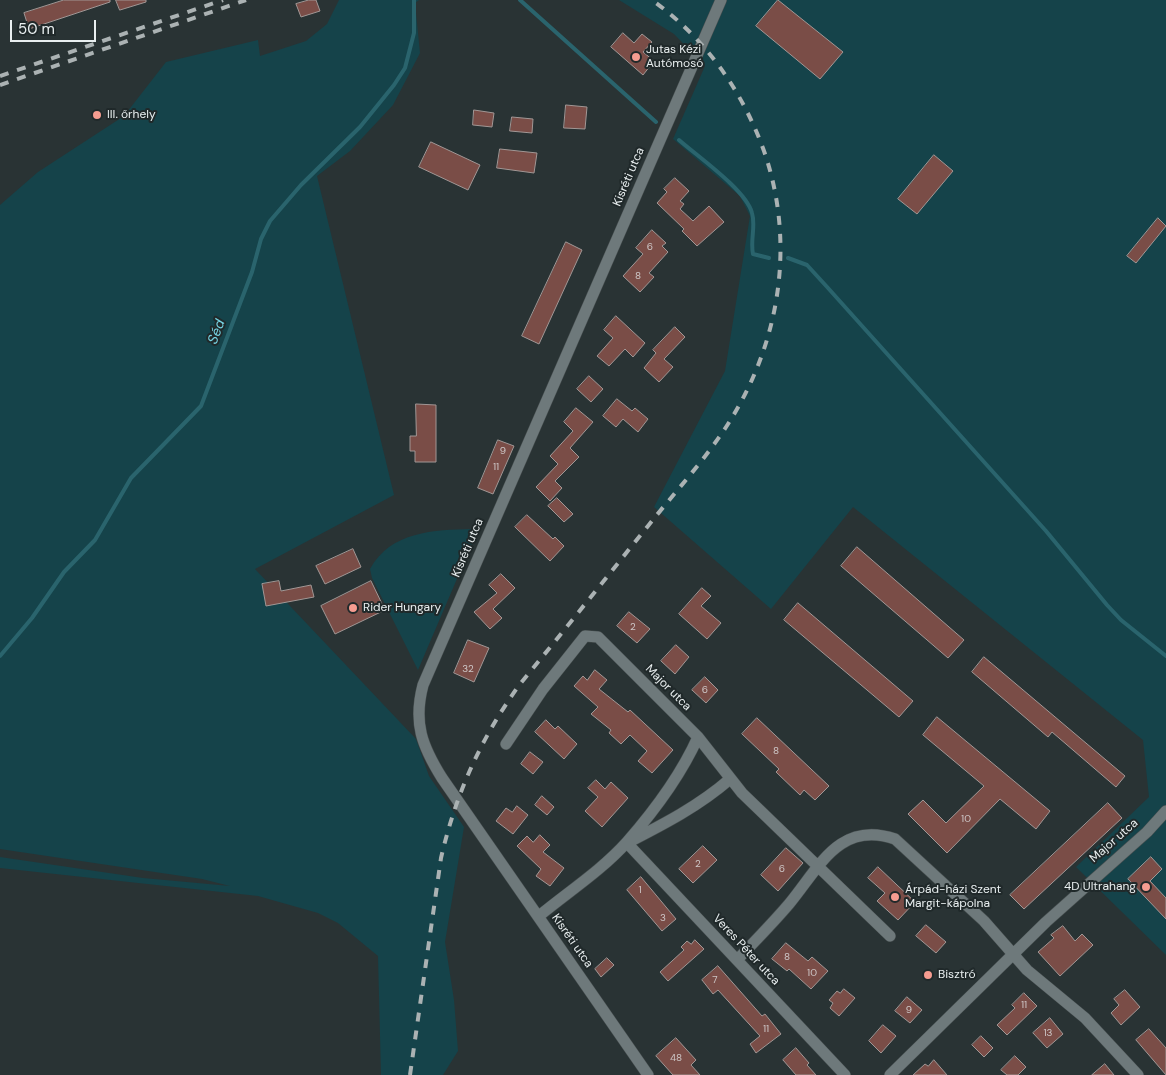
<!DOCTYPE html>
<html>
<head>
<meta charset="utf-8">
<style>
  body { margin:0 }
  #map { position:relative; width:1166px; height:1075px; overflow:hidden; background:#293334; font-family:"DM Sans",sans-serif }
  canvas { display:block }
  .scale { position:absolute; left:10px; top:20px; width:86px; height:22px; box-sizing:border-box; border:2px solid #e9eff0; border-top:0; padding-left:6px; font-size:15px; line-height:18px; white-space:nowrap; color:#e9eff0; -webkit-text-stroke:4px #20292a; paint-order:stroke }
</style>
</head>
<body>
<div id="map">
<canvas width="1166" height="1075"></canvas>
<div class="scale">50 m</div>
</div>
<script>
const context = document.querySelector('canvas').getContext('2d');
context.lineJoin = 'round';
function paint(path, color) {
  context.fillStyle = color;
  context.fill(path, 'evenodd');
}
function stroke(path, color, width, dash) {
  context.strokeStyle = color;
  context.lineWidth = width;
  context.lineCap = dash ? 'butt' : 'round';
  context.setLineDash(dash || []);
  context.stroke(path);
}
function write(font, color, halo, rows, align = 'center') {
  context.font = font + ' "DM Sans",sans-serif';
  context.lineWidth = 4;
  context.setLineDash([]);
  context.textBaseline = 'middle';
  context.strokeStyle = halo;
  context.fillStyle = color;
  for (const [text, x, y, turn = 0] of rows) {
    context.save();
    context.translate(x, y);
    context.rotate((+turn || 0) * Math.PI / 180);
    context.textAlign = isNaN(turn) ? turn : align;
    if (halo) context.strokeText(text, 0, 0);
    context.fillText(text, 0, 0);
    context.restore();
  }
}
paint(new Path2D(`
  M339,0H419L415,3L420,53L393,105L350,151L317,176L394,495L255,569L416,739L429,776L464,827L445,942L454,1000L458,1051L443,1075H381L378,956L338,923L318,913L258,896L0,868V857L143,878L230,886L202,879L0,849V205L38,172L124,116L166,62L258,40L260,56L306,41L327,24Z
  M619,0H1166V955L1076,867L1149,797L1143,740L853,507L771,609L654,507L725,371L750,216L740,196L673,139L705,66L674,34Z
  M472,529L477,532L418,670L372,578L370,569C391,531 434,530 472,529Z`), '#15434a');
stroke(new Path2D(`
  M520,0L656,122
  M679,140C697,156 746,190 752,213C756,226 750,240 753,254L769,258
  M788,258L807,265L828,288L1046,531L1107,605L1121,620L1166,656
  M0,656L32,618L64,572L95,540L131,478L201,406L252,272L261,239L270,221L301,185L360,127L394,85L405,68L414,33V0`), '#2a646d', 4);
const building = new Path2D(`
  M64,0H110V2L29,29L24,13Z
  M116,0H146V2L120,10Z
  M309,0H316L320,11L301,17L296,4Z
  M778,0L843,52L820,79L756,26Z
  M623,33L634,43L642,34L652,42L643,52L654,61L643,75L611,47Z
  M566,105L587,107L585,129L564,128Z
  M474,110L494,113L492,127L473,125Z
  M512,117L533,119L532,133L510,131Z
  M431,142L480,165L468,190L419,167Z
  M500,149L537,153L534,173L497,168Z
  M934,155L953,171L917,214L898,199Z
  M675,178L689,191L680,201L684,204L680,209L693,221L709,206L724,222L697,246L682,231L684,229L657,203L667,192L664,189Z
  M1158,218L1166,226L1136,263L1127,256Z
  M652,230L666,243L662,246L668,252L649,273L654,277L640,292L623,276L643,254L636,248Z
  M566,242L582,250L539,344L522,336Z
  M616,316L645,343L633,357L625,349L609,366L597,356L613,338L604,330Z
  M675,327L685,337L664,359L673,367L659,382L644,368L656,353L653,350Z
  M589,376L603,389L591,402L577,389Z
  M617,399L632,411L635,408L648,419L638,432L623,419L616,427L603,416Z
  M416,404L436,405V462H415V451H410V436H416Z
  M576,408L593,422L570,448L579,457L555,481L562,488L550,501L536,487L558,464L550,456L573,431L564,422Z
  M498,440L514,446L493,494L478,488Z
  M557,498L573,514L564,522L548,506Z
  M527,515L553,539L555,537L564,546L550,561L515,527Z
  M857,547L964,640L948,658L841,566Z
  M353,549L361,567L325,584L316,566Z
  M501,574L515,588L493,609L502,618L490,629L474,612L497,593L489,585Z
  M279,581L281,591L311,585L314,597L266,606L262,584Z
  M371,581L385,610L335,634L321,606Z
  M702,588L711,596L701,606L721,623L707,639L679,614Z
  M798,603L913,701L899,717L784,620Z
  M629,612L650,629L637,643L617,626Z
  M468,640L489,648L474,682L454,673Z
  M676,645L689,657L675,674L661,661Z
  M984,657L1125,776L1116,787L1052,732L1048,737L972,672Z
  M595,670L607,680L599,689L628,712L630,710L673,750L652,773L638,761L647,751L630,735L621,744L609,733L611,730L591,714L598,707L574,686L583,676L587,680Z
  M705,677L718,690L706,703L692,690Z
  M937,717L1050,811L1036,829L1000,799L947,853L908,814L923,800L946,823L984,786L923,735Z
  M757,718L829,786L815,800L804,790L800,795L776,772L779,769L742,734Z
  M546,720L555,729L558,726L577,744L564,759L535,732Z
  M530,752L543,762L533,774L521,764Z
  M596,780L605,789L611,782L628,798L602,827L585,811L598,797L588,788Z
  M542,796L554,807L547,815L535,805Z
  M1108,803L1122,818L1024,909L1010,895Z
  M517,806L528,815L513,834L496,821L506,808L512,812Z
  M540,835L550,845L543,852L564,868L550,886L536,876L541,869L517,846L527,836L533,842Z
  M703,846L717,860L693,883L679,869Z
  M786,848L803,863L778,891L761,875Z
  M1151,857L1162,869L1150,881L1166,898V919L1128,879Z
  M878,867L915,902L898,920L877,901L885,893L868,878Z
  M641,877L676,919L662,931L627,890Z
  M926,925L946,942L936,953L916,936Z
  M1063,926L1075,941L1082,934L1093,945L1060,976L1038,952L1054,938L1051,935Z
  M695,940L704,949L668,981L660,972L684,950L681,947L687,941L691,944Z
  M786,943L808,961L812,957L828,971L811,989L789,969L787,971L772,959Z
  M607,958L614,965L601,977L595,969Z
  M718,966L762,1016L765,1014L781,1034L756,1053L750,1044L760,1036L718,990L713,994L702,980Z
  M844,989L855,998L839,1016L830,1008L833,1003L829,1000L837,991L840,993Z
  M1125,990L1140,1007L1121,1025L1111,1013L1119,1005L1114,999Z
  M1024,993L1037,1006L1007,1035L997,1025L1015,1008L1012,1005Z
  M907,997L922,1010L910,1023L895,1011Z
  M1050,1018L1063,1034L1047,1048L1033,1033Z
  M883,1025L896,1036L881,1053L869,1041Z
  M1149,1029L1166,1048V1075L1136,1040Z
  M981,1036L993,1048L984,1057L972,1045Z
  M676,1038L696,1060L691,1065L700,1075H673L656,1056Z
  M796,1048L809,1063L807,1065L816,1075H796L783,1060Z
  M1015,1056L1026,1067L1018,1075H1007L1001,1070Z
  M934,1060L947,1075H913L925,1064L928,1066Z
  M1105,1064L1114,1075H1092Z`);
paint(building, '#7a4d47');
stroke(building, '#a19795', 1);
const minor = new Path2D(`
  M506,744L543,689L585,636L598,637L698,737L742,793L890,936
  M730,779C699,806 664,824 627,843L845,1075
  M539,916C568,892 602,870 627,842C655,810 681,775 698,737
  M737,960C754,942 772,924 789,904C819,868 839,820 895,839L984,921L1027,970L1085,1018L1138,1075
  M648,1075L442,778C422,746 413,723 423,685L721,0
  M890,1075L1046,922L1147,832L1166,811`);
stroke(minor, '#464e4f', 12);
stroke(minor, '#6e797b', 11);
stroke(new Path2D(`
  M0,76L223,0
  M0,85L246,0
  M410,1075L441,858C456,793 481,738 520,684C563,632 605,579 648,526C674,493 705,460 728,424C780,343 796,243 764,151C742,90 705,38 652,0`), '#abb2b3', 4, [9, 9]);
for (const [x, y, r, color] of [
  [636,57,5,"#f59c90"],
  [97,115,5,"#f59c90"],
  [353,608,5,"#f59c90"],
  [1146,887,5,"#f59c90"],
  [895,897,5,"#f59c90"],
  [928,975,5,"#f59c90"]
]) {
  const dot = new Path2D();
  dot.arc(x, y, r, 0, 2 * Math.PI);
  context.fillStyle = color;
  context.fill(dot);
  stroke(dot, '#20292a', 2);
}
write('10px', '#cdc6c6', null, [
  ["6",650,247],
  ["8",638,276],
  ["9",503,451],
  ["11",496,467],
  ["2",633,627],
  ["32",468,669],
  ["6",705,690],
  ["8",776,751],
  ["10",966,819],
  ["2",698,864],
  ["6",782,869],
  ["1",640,890],
  ["3",663,918],
  ["8",787,957],
  ["10",812,973],
  ["7",715,980],
  ["11",1024,1005],
  ["9",909,1010],
  ["11",766,1029],
  ["13",1048,1033],
  ["48",676,1058]
]);
write('12px', '#e9eff0', '#20292a', [
  ["Jutas Kézi",646,50],
  ["Autómosó",646,64],
  ["III. őrhely",107,115],
  ["Rider Hungary",363,608],
  ["4D Ultrahang",1136,887,"right"],
  ["Árpád-házi Szent",905,890],
  ["Margit-kápolna",905,904],
  ["Bisztró",938,975]
], 'left');
write('12px', '#e9eff0', '#20292a', [
  ["Kisréti utca",629,177,-67],
  ["Kisréti utca",468,548,-67],
  ["Major utca",668,688,45],
  ["Major utca",1114,841,-41],
  ["Kisréti utca",572,941,55],
  ["Veres Péter utca",746,950,47]
]);
write('italic 14px', '#76d4e3', '#20292a', [
  ["Séd",217,332,-69]
]);
</script>
</body>
</html>
